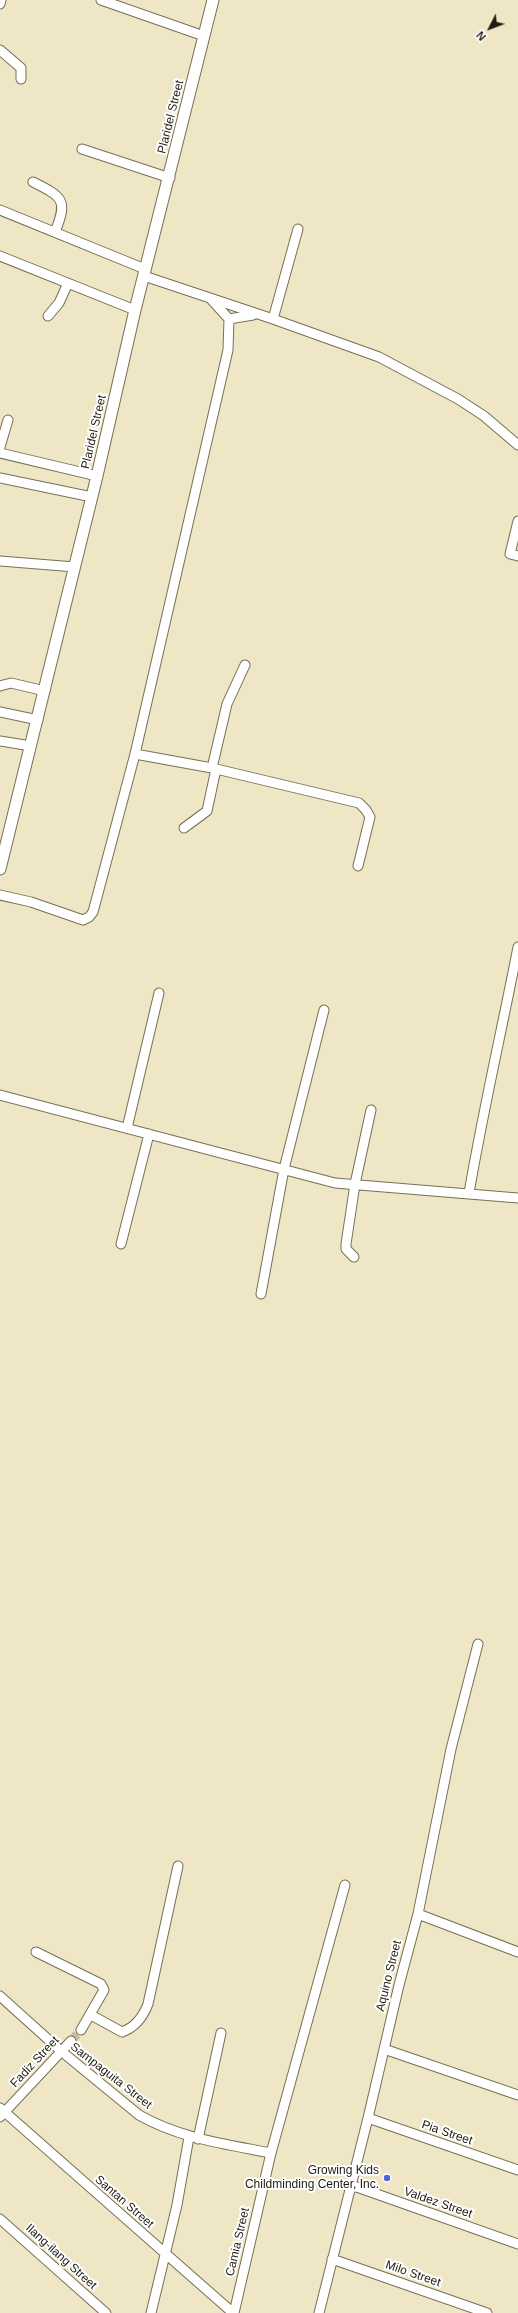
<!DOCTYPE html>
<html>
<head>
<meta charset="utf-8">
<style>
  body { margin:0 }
  #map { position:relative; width:518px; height:2313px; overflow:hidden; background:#efe6c6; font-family:Arial,sans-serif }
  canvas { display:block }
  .north { position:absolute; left:470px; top:8px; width:40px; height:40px; -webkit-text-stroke:3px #fff; paint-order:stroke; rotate:228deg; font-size:11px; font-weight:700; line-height:16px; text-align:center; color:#1e1b0f }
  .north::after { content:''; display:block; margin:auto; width:14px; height:18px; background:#1e1b0f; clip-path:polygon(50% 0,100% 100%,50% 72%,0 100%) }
</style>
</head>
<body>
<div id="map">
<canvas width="518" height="2313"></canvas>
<div class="north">N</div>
</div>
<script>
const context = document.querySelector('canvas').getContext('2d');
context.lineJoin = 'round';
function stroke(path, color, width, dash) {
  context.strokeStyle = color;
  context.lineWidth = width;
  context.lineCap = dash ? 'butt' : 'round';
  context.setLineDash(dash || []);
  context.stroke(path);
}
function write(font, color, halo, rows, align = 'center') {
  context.font = font + ' Arial,sans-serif';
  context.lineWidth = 4;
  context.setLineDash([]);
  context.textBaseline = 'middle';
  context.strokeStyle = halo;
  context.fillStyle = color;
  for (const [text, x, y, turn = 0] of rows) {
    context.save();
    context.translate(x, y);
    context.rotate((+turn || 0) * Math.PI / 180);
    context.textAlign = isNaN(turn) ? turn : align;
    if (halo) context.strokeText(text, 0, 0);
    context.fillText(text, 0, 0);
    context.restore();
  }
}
stroke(new Path2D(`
  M71,2041L81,2030`), '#c5bda1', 9, [9, 4.5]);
const minor = new Path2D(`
  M101,0L204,36
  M0,4L1,0
  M0,50L21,68V79
  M82,149L170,178
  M33,182C63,197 68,200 55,232
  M0,210L145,269
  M0,256L135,310
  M144,276L273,319L379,357L458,399L484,416L518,445
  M48,316L59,303L68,283
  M229,319L253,315
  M273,319L298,229
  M0,447L8,420
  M0,453L97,476
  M0,478L92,497
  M518,521L510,554L518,556
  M0,561L75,567
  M0,686L11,683L45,691
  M0,712L38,720
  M0,741L31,746
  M135,754L212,768L227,704L245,665
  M212,768L359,803L366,810L370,817L358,866
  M184,828L207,811L216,769
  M0,895L31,902L83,920L89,917L93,912L135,754L228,350L229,319L210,298
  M0,1095L335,1183L518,1198
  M127,1128L159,993
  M469,1193C483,1111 502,1029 518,947
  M121,1244L149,1134
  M354,1257L346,1249V1244L355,1184L371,1110
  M261,1294L284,1169L324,1010
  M418,1914L518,1952
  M36,1952L101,1984L104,1990L81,2030
  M0,1996L61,2051L139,2115C179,2138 225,2144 271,2153
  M91,2015L122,2032C136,2027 143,2017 148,2004L178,1866
  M384,2049L518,2095
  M0,2108L233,2313
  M0,2117L71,2041
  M368,2118L518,2170
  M198,2139L221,2033
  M351,2185L518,2244
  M0,2219L106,2313
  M332,2259L487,2313
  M151,2313L177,2205L189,2137
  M234,2313L271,2153L345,1885
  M319,2313L368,2118L399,1985L418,1914L451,1749L478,1644`);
const tertiary = new Path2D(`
  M0,869L97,476L135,310L213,0`);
stroke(minor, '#786f53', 11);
stroke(tertiary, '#786f53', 13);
stroke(minor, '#fff', 9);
stroke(tertiary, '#fff', 11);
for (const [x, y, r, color] of [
  [387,2178,4,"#5363d9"]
]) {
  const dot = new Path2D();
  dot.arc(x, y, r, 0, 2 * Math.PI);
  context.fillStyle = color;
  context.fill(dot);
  stroke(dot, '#fff', 1.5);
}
write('12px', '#1e1b0f', '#fff', [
  ["Plaridel Street",171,117,-76],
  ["Plaridel Street",94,432,-77],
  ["Aquino Street",389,1976,-76],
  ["Fadiz Street",35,2062,-47],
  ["Sampaguita Street",111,2076,38],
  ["Pia Street",447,2133,19],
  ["Santan Street",124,2202,41],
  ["Valdez Street",438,2203,19],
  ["Camia Street",238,2242,-77],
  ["Ilang-ilang Street",61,2257,42],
  ["Milo Street",413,2274,19]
]);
write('12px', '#1e1b0f', '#fff', [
  ["Growing Kids",379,2171],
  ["Childminding Center, Inc.",379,2185]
], 'right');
</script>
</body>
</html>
